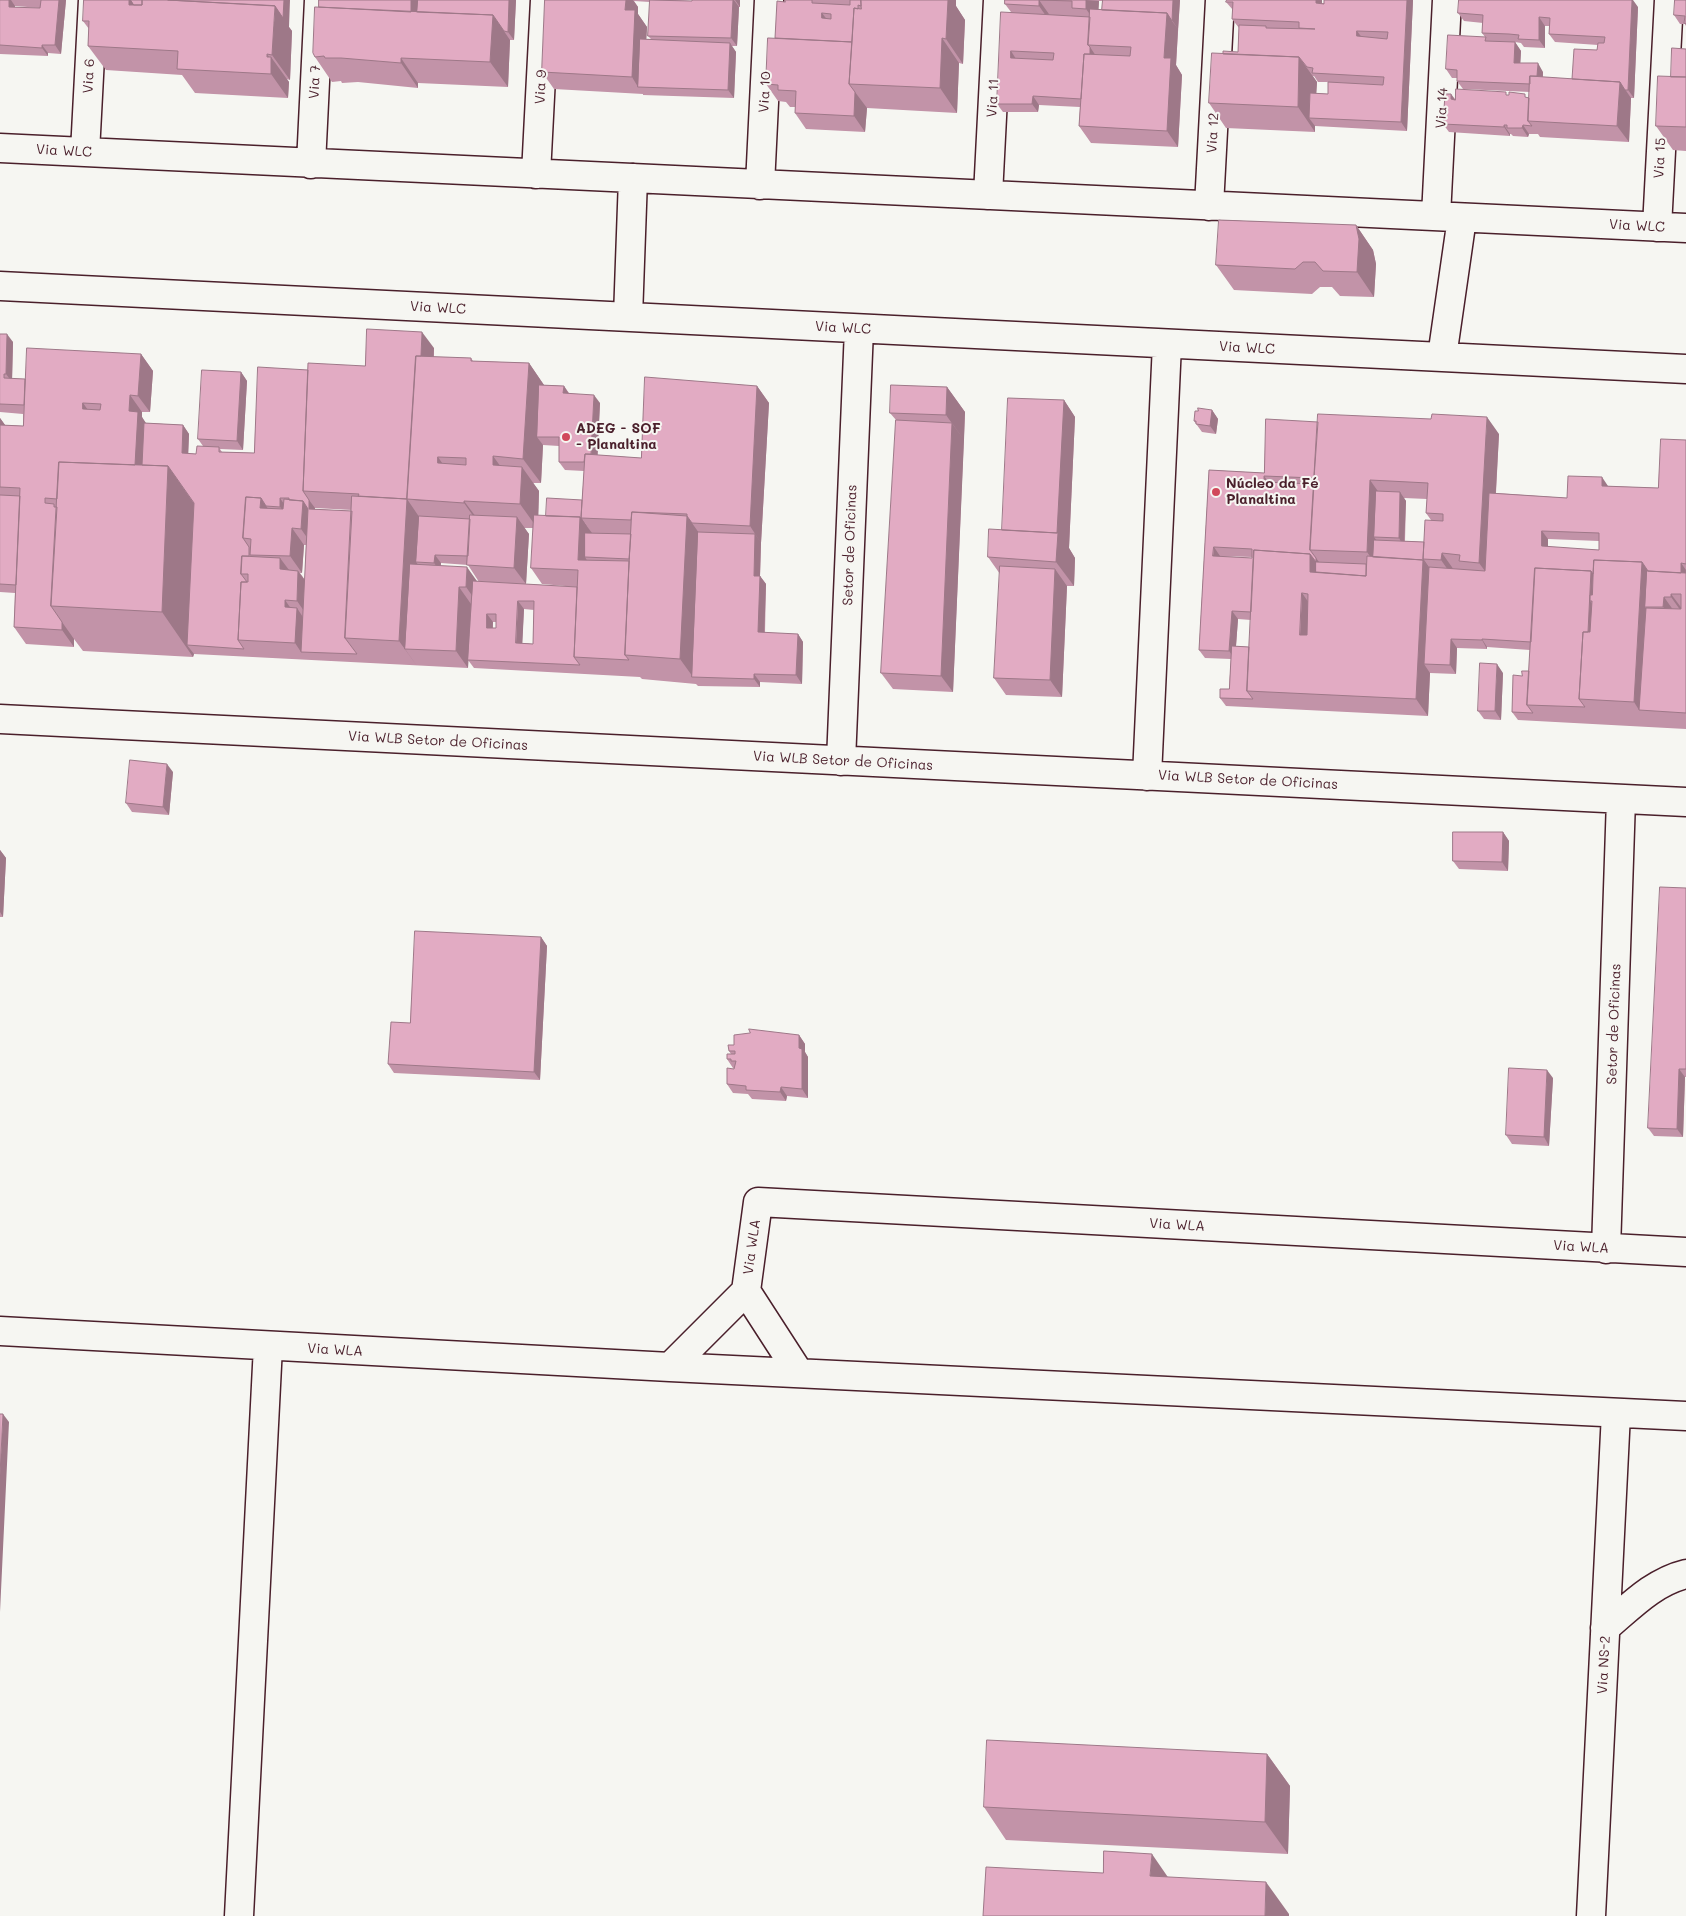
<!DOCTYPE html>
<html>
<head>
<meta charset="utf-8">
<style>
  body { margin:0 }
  canvas { display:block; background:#f6f6f2 }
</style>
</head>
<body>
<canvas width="1686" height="1916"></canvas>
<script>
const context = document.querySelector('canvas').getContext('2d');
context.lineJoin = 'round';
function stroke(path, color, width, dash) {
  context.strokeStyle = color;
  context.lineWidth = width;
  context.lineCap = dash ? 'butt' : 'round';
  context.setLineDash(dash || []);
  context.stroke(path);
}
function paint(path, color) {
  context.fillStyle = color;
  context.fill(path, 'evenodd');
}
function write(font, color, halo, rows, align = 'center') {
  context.font = font + ' Mali,sans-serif';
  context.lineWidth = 4;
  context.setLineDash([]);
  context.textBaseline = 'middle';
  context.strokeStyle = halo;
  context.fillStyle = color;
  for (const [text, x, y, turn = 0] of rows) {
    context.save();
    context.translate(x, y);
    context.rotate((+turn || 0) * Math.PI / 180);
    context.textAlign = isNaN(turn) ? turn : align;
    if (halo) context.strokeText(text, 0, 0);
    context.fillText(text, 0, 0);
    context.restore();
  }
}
const minor = new Path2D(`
  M0,148L1686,228
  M85,152L93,0
  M311,164L319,0
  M536,174L545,0
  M760,185L769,0
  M988,195L998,0
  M1209,206L1220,0
  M1436,216L1447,0
  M1657,227L1669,0
  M0,286L1686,369
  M628,317L633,178
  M1442,357L1462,218
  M0,719L1686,802
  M841,761L859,329
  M1147,776L1167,344
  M1606,1249L1621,799
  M746,1291L799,1373
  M0,1331L670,1367L1686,1416
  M670,1367L746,1291L758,1202L1686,1252
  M1605,1628C1630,1607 1653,1582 1686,1574
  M239,1916L268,1346
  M1591,1916L1616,1413`);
stroke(minor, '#4a1f2b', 31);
stroke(minor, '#f6f6f2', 28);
paint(new Path2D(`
  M0,0H66L61,54L48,53V56L0,54ZM15,6L40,8L15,7Z
  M319,0H516L514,40H510L508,87L418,83V88L358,82L342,83L341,81L332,82L315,57Z
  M545,0H674L692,1V0H740V7H739L737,46H732L736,52L734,98L643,95V94L554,89L542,72ZM634,1L650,2L648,36L651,39H646L647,27L638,14V7Z
  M785,0H956V6L965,20L963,64L959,63L957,113L867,108L865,132L806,129L795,113V107H790L786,102L778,101L766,84L775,38Z
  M1005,0H1180L1176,65L1182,75L1178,147L1091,143L1079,126L1080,107L1039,105L1038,112H1003L997,104L1011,12L1005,4ZM1099,1H1103L1102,10L1098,9Z
  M1413,0L1407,131L1315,126V132L1226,128L1209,103L1223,54L1238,52L1239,28L1232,19L1233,10L1226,2L1322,3ZM1313,76H1314L1318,82H1328V94L1316,93L1317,82Z
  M1686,0V26L1685,24H1680L1674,15Z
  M1638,7L1634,98H1631L1629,142L1540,137L1538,134H1529L1528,137L1513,136L1511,134H1510V136L1449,132L1443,124L1451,94L1455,99L1508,95L1529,98L1530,92L1463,89L1457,81V78H1452L1446,69L1485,37L1482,33L1483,23L1464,21L1458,13ZM1545,26H1549V34L1555,42L1598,45L1597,50L1572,79L1543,77V72L1520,63L1521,51L1515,42L1521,43L1524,47L1545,48Z
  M83,21L289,27L292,31L290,80L287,79L289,82L288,98L195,93L182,75L106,70L88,46L89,29Z
  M1686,49V151L1673,150L1656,126L1671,77Z
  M1356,225L1373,250L1376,264L1374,297L1340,296L1332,287H1320L1312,294L1234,290L1216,265Z
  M0,334L13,342L12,379H25L141,354L153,371L150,412H142V417L145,423L183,425L189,434L188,453L196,454L203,446L198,439L241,372L247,381L243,450L220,449L222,452L254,453L308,370L365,366L434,348V357L471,358L473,361L529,363L544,385L564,386L569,393L600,403L597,455L641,458L757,386L769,403L761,543L760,576L766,584L765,633L798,634L803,642L802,684L760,682V687L698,686L696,684L642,679L640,677L474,668L468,660L471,604L468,668L194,654L193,657L83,651L74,639V647L26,644L14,627L15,593L0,592V418L5,425L23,426V414L0,412ZM543,445L559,446V462L565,470L584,471L582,500L546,516H538L539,491L533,483H541ZM315,508L352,510V511L315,509ZM524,528H533L531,568L542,584L577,587L526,584L529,534ZM304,545H306L305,580L300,573H302ZM441,563L468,565L479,582L441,566ZM524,609L534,610L533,644L522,643ZM493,622H496V628H493Z
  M947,387L965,412L953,692L893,689L881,673L896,420L890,413Z
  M1064,400L1075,417L1069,548L1075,558L1074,586H1067L1062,697L1006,695L994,678L1000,574L988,557L1002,530Z
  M1212,410L1218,419L1216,434L1202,432L1194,421L1198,411Z
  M1499,434L1496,493L1567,498L1608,486L1658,488L1686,440V729L1518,720L1512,712L1522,676L1529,671L1530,650L1487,647V649L1457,648L1456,674L1430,673L1428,716L1226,706L1220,698L1229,689L1231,659L1205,658L1199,650L1209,470L1264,473ZM1404,498L1427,499L1426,513L1431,520L1424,542L1405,541L1406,501ZM1548,539L1599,541V550L1548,547ZM1220,556L1252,557V558ZM1238,619L1251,620L1249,647L1236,646Z
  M1503,673L1501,720L1484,719L1478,711Z
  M173,772L169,815L132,812L126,803Z
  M1503,832L1509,841L1508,871L1459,869L1453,861Z
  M0,850L6,858L3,917H0Z
  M1686,888V1077H1685L1683,1137L1654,1136L1648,1128Z
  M541,937L547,946L540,1080L394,1073L388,1064L410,1023Z
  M799,1035L805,1044V1052L808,1057V1098L787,1096L786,1101L752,1099L748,1094L733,1093L727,1084L734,1068H733L727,1059L731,1054L729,1051L734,1045Z
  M1553,1078L1549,1146L1512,1144L1506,1135Z
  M1267,1754L1290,1786L1288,1854L1006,1840L984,1807Z`), '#c293a8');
paint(new Path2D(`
  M9,0H11L15,6V15L9,7Z
  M59,0H66L61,54L55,45Z
  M129,0H131L147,23L129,5Z
  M284,0H290L289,27L292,31L290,80L272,55L275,6Z
  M411,0H424L416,27L410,19Z
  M509,0H516L514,40L508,32Z
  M626,0H633L638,7V14L647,27L644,87H638L632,77L625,10Z
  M733,0H734L739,7L737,46L731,38Z
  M735,0H740V7Z
  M948,0H956V6L965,20L963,64L946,39Z
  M1039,0L1051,17V23L1039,6Z
  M1086,0L1099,1L1097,45L1092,17L1086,9Z
  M1173,0H1180L1178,29L1172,21Z
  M1316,0H1322V11L1316,3Z
  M1407,0H1413L1407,131L1401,122Z
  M1632,0H1633L1638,7L1634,98L1628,90Z
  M822,13L828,21L822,18Z
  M1167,13L1178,29L1176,65L1182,75L1178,147L1167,131L1164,58Z
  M493,15L510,40L508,87L490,62Z
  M1539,17L1545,26V48L1539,40Z
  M1357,31L1363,39L1357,36Z
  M942,38L959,63L957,113L940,88Z
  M1515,42L1521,51L1520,71L1514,63Z
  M730,43L736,52L734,98L728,90Z
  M42,45L48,53V56L42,48Z
  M1090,47L1096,56L1087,100Z
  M1011,51L1016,59L1011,58Z
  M267,54L271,60V57L289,82L288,98L271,74Z
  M1299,57L1317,82L1315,118H1309L1315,126V132L1298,107Z
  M401,58L418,83V88L401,63Z
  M1538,63L1543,72L1542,93L1536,84Z
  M1620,82L1631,98L1629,142L1617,126Z
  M855,92L867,108L865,132L854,116Z
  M1451,94L1457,103L1451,99Z
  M1033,96L1039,105L1038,112L1032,104Z
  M1504,125L1510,134V136L1504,127Z
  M1523,125L1529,134L1528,137L1522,128Z
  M1356,225L1373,250L1376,264L1374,297L1357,272Z
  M422,332L434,348L426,501L413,500Z
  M7,334L13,342L12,382L6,374Z
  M141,354L153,371L150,412L138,396Z
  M529,363L546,388L537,437L543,445L541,483L523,459Z
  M241,372L247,381L243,450L237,441Z
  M564,386L569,394L563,393Z
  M757,386L769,403L761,543L750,526Z
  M947,387L965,412L964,440L946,415Z
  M130,395L142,412V417L150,429L140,501L134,492L129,411Z
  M594,395L600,403L597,471L591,462Z
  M1064,400L1075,417L1069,548L1075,558L1074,586L1056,562V540Z
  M83,403L95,420L83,409Z
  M1212,410L1218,419L1216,434L1210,426Z
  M1487,417L1499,434L1491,579L1479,563Z
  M0,418L8,429L0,430Z
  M952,423L964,440L953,692L941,676Z
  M183,425L189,434L188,461L182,453Z
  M493,456L511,481L493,465Z
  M438,457L455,482L438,463Z
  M168,466L199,511L187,645L194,654L193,657L162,612Z
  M522,467L539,491L538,529L520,504Z
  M1264,476L1270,484L1264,482Z
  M1602,477L1608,486V494L1602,486Z
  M1370,480L1382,497L1374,537L1380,545L1376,565L1367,552Z
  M1400,492L1406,501L1404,547L1399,538Z
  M261,498L272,515L260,508Z
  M280,498L286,507V515L280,507Z
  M407,499L424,524L416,562L422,570L405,649L417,666L399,641Z
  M309,500L315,508V517L309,509Z
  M303,501L314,517L313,546L301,529Z
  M464,501L482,525L476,520L464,503Z
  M687,516L704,540L693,677L680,659Z
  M517,517L529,534L526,584L514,568Z
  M580,517L592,533L585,557L590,566L578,560Z
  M292,528L304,545L302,573L290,556Z
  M1542,531L1548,539V555L1542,546Z
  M755,534L761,543L760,576L766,584L764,641L758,632L754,576Z
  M1214,547L1220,556L1219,565L1213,556Z
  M1442,553L1454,570L1453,577L1441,560Z
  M1310,554L1316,558L1322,566L1321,589L1310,572Z
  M435,555L441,563L440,571L434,563Z
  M280,558L292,574L280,569Z
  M1423,560L1435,576L1424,664L1430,673L1428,716L1416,699Z
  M1642,562L1659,587L1645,607L1657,623L1639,710L1634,702Z
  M1681,563L1686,570V589L1680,580Z
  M467,567L479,584L478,604L466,587Z
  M1055,569L1067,586L1062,697L1050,680Z
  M298,571L310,587L309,618L297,601Z
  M1591,571L1603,587L1592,601H1590L1602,618L1585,700Z
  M459,587L471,604L468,668L456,651Z
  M1302,593L1314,610L1312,651L1300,635Z
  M1671,594L1683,610V614L1671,597Z
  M1664,597L1676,614L1675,624L1663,607Z
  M285,600L296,616L297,608L308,625L301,652L295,643L285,607Z
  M518,601L524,609L522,651L516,643Z
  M1232,611L1238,619L1235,659L1229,651Z
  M487,614L493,622L492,637L487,628Z
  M62,622L74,639V647L62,630Z
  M798,634L803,642L802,684L796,675Z
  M1451,639L1457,648L1456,674L1450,665Z
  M1482,639L1487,647V649L1482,640Z
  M1497,664L1503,673L1501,720L1495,711Z
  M754,674L760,682V687L754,679Z
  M167,764L173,772L169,815L163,807Z
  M1503,832L1509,841L1508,871L1502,862Z
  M0,850L6,858L3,917L0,912Z
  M541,937L547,946L540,1080L534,1072Z
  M799,1035L805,1044V1052L808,1057V1098L802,1089L799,1048Z
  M1679,1069L1685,1077L1683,1137L1677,1129Z
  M1547,1070L1553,1078L1549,1146L1544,1137Z
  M781,1087L787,1096L786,1101L780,1092Z
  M3,1414L9,1422L0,1612V1475Z
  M1267,1754L1290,1786L1288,1854L1265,1822Z
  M1152,1854L1174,1886L1150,1876Z
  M1266,1882L1289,1914V1916H1265Z`), '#9e7888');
const building = new Path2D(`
  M0,0H9V7L40,8L41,0H59L55,45H42V48L0,45Z
  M84,0H129V5H142V0H168L275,6L272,55L267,54V57H271V74L177,69L178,51L88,46L89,21H83Z
  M131,0H142V5H134Z
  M168,0H284L283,18L275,6Z
  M319,0H411V12L319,7Z
  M418,0H509L508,32L504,31L493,15L417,12Z
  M545,0H626L625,10H635L632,77L542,72Z
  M650,0L692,1V0H733L731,38L648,36Z
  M785,0H812V3L850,5V0H861V6L858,5V9L854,8L852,42L775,38L777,1L785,2ZM822,13L831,14V19L822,18Z
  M861,0H948L946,39L942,38L940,88L849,84L854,8L861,9Z
  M1005,0H1086V9L1072,8V1L1039,0V6L1005,4Z
  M1103,0H1173L1172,21L1167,13L1102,10Z
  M1227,0H1316V3L1324,4V0H1407L1401,122L1309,118L1310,93L1328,94V82L1383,85L1384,77L1312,73L1313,68L1307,67L1299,57L1223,54V51L1238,52L1239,25L1266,26V28L1315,29L1299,28V22L1232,19L1233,2H1226ZM1357,31L1388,32L1387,39L1357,36Z
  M1459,0H1632L1628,90H1625L1620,82L1572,79L1574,49L1597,50L1598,43H1604L1605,37L1549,34L1550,18L1539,17V40L1518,39L1519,35L1509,34L1482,33L1483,15L1458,13Z
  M1675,0H1686V24L1684,23L1685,16L1674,15Z
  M315,7L493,15L490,62L401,58V63L341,58H325L324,56L315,57L313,53Z
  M1090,9L1167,13L1164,58H1171L1167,131L1079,126L1084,54L1130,56L1131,47L1088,45Z
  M1001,12L1090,17L1088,45L1090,47V54H1084L1081,99L1033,96L1032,104H997ZM1011,51L1054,53L1053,60L1011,58Z
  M1448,35L1486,37L1485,41L1515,42L1514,63H1538L1537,76H1530V84L1457,81V70L1446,69Z
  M768,38L852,42L849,84L855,92L854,116L795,113L796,91L778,90V85L766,84Z
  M640,39L730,43L728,90L638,87Z
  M1672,48L1686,49V77H1671Z
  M1212,53L1299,57L1298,107L1209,103Z
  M1530,76L1620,82L1617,126L1528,121Z
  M1658,76L1686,77V127L1656,126Z
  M1456,89L1506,92V95H1509V92L1525,94V97L1529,98L1528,121L1532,126L1523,125L1522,128H1507V125H1504V127L1443,124L1445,94H1451V99L1455,100Z
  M1219,220L1356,225L1359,239L1357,272L1323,271L1315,262H1303L1295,269L1216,265Z
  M367,329L422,332L421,356H416L407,499L358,496L359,494L303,491L308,363L365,366Z
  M0,334H7L6,374H4V378L25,379L24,405L0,404Z
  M27,348L141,354L138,396L130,395L129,411L138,412L135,465L59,462L57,499L45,498V503L54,504V507H57L51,606L62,622V630L14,627L20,488L0,487V425L23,426ZM83,403L101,404L100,410L83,409Z
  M416,356L471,358V361L529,363L523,459L493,456V465L522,467L520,504L464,501V503L407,499ZM438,457L466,458V465L438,463Z
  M258,367L308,370L303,491L309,500V509L352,511L345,638L357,654L301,652L308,509L303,501L289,500V498H280V507L266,506L261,498L246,497L243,538L249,547V556H242L241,574L247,582H241L238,640L244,649L187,645L194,503L168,466L142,465L144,423L183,425L182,453L196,454L197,446L219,447V452L254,453Z
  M202,370L241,372L237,441L198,439Z
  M645,377L757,386L750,526L692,523L687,516V514L632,512L631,520L581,518L585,454L641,458Z
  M539,385L564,386L563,393L594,395L591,454H585L584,462H559V437H537Z
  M891,385L947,387L946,415L890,413Z
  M1008,398L1064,400L1057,533L1002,530Z
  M1198,408L1212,410L1210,426L1196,424V421H1194L1195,411H1198Z
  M1318,414L1431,419L1432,414L1487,417L1479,563L1459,561L1460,555L1442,553L1441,560L1423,559L1425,520L1443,521V514L1426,513L1428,483L1370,480L1367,552L1310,550Z
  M1266,419L1318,422L1314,478L1264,476V482L1314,484L1310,550L1316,558V562L1310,554L1254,550L1251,612L1232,611L1229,651L1199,650L1209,470L1264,473ZM1214,547L1252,549V558L1213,556Z
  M896,420L952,423L941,676L881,673Z
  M1661,439L1686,440V564L1681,563V573L1648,571L1642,562L1594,560L1593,574L1591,571L1535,568L1531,642L1482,639V640L1451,639L1450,665L1424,664L1429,567L1485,571L1489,493L1567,498L1568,476L1602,477V486L1658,488ZM1542,531L1599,533V550L1542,546Z
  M59,462L168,466L162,612L51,606Z
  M1376,491L1400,492L1399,538L1374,537Z
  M0,495L20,496L16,585L0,584Z
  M352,496L407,499L399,641L345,638Z
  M246,497L261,498L260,508L283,509L284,499L303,501L301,529L292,528L290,556L250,555L251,539L243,538Z
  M547,498L582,500L581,518L586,526L580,517L546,516Z
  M632,512L687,516L680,659L625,655Z
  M470,515L517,517L514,568L467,565Z
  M534,515L580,517L578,560L629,561L625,655L629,660L574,657L578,570L531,568Z
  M419,516L470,519L468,556L435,555L434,563L416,562Z
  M989,529L1058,533L1056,562L988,557Z
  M698,532L755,534L754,576H760L758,632L798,634L796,675L754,674V679L692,677Z
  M585,533L631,534L629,559L585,557Z
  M1374,540L1424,542L1423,559L1429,568L1423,560L1373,557Z
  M1254,550L1310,554V572L1366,576L1367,556L1423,560L1416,699L1247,691ZM1302,593L1308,594L1307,635H1300Z
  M242,556L280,558V569L298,571L297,601L285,600V607L297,608L295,643L238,640L241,582H248V574H241Z
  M1594,560L1642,562L1634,702L1579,699L1583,632H1590L1592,601H1590V595H1592Z
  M1316,562L1366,564V576L1316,572Z
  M410,564L467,567L466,587H459L456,651L405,649Z
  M1000,566L1055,569L1050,680L994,678Z
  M1535,568L1591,571L1588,632H1583L1579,699L1585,707L1527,705Z
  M1647,571L1686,573V713L1639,710L1646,608L1681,609V594H1671V597H1664L1663,607H1645Z
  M473,581L577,587L574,657L580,665L468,660ZM518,601H534L533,644L516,643ZM487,614H496V628H487Z
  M1232,646L1249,647L1247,691L1253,699L1220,698V689H1229Z
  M1480,663L1497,664L1495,711H1478Z
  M1522,671H1529L1527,705L1533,713L1512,712L1513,675L1522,676Z
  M130,760L167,764L163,807L126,803Z
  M1453,832H1503L1502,862L1453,861Z
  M1660,887L1686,888V1069H1679L1677,1129L1648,1128Z
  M415,931L541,937L534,1072L388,1064L391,1022L410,1023Z
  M749,1029L799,1035V1048L802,1049V1089L781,1087L780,1092L746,1090V1086L727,1084V1068L734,1069L736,1061H731V1059H727V1054H735V1051H729L728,1045H734V1035L750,1033Z
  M1509,1068L1547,1070L1544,1137L1506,1135Z
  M0,1414H3L0,1475Z
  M987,1740L1267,1754L1265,1822L984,1807Z
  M1104,1851L1152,1854L1150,1876L1266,1882L1265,1916H983L986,1867L1103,1873Z`);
paint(building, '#e2abc3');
stroke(building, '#9e7888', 1);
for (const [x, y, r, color] of [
  [566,437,5,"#d1495b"],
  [1216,492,5,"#d1495b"]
]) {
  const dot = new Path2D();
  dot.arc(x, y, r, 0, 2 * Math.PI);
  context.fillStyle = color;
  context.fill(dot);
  stroke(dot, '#f6f6f2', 2);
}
write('14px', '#4a1f2b', '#f6f6f2', [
  ["Via 6",89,76,-87],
  ["Via 7",315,82,-87],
  ["Via 9",541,87,-87],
  ["Via 10",765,92,-87],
  ["Via 11",993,98,-87],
  ["Via 14",1442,108,-87],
  ["Via 12",1213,133,-87],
  ["Via WLC",64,151,3],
  ["Via 15",1660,158,-87],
  ["Via WLC",1637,226,3],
  ["Via WLC",438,308,3],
  ["Via WLC",843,328,3],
  ["Via WLC",1247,348,3],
  ["Setor de Oficinas",850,545,-88],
  ["Via WLB Setor de Oficinas",438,741,3],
  ["Via WLB Setor de Oficinas",843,761,3],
  ["Via WLB Setor de Oficinas",1248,780,3],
  ["Setor de Oficinas",1614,1024,-88],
  ["Via WLA",1177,1225,3],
  ["Via WLA",752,1247,-82],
  ["Via WLA",1581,1247,3],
  ["Via WLA",335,1350,3],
  ["Via NS-2",1604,1665,-87]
]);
write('bold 14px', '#4a1f2b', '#f6f6f2', [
  ["ADEG - SOF",576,429],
  ["- Planaltina",576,445],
  ["Núcleo da Fé",1226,484],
  ["Planaltina",1226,500]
], 'left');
</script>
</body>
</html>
